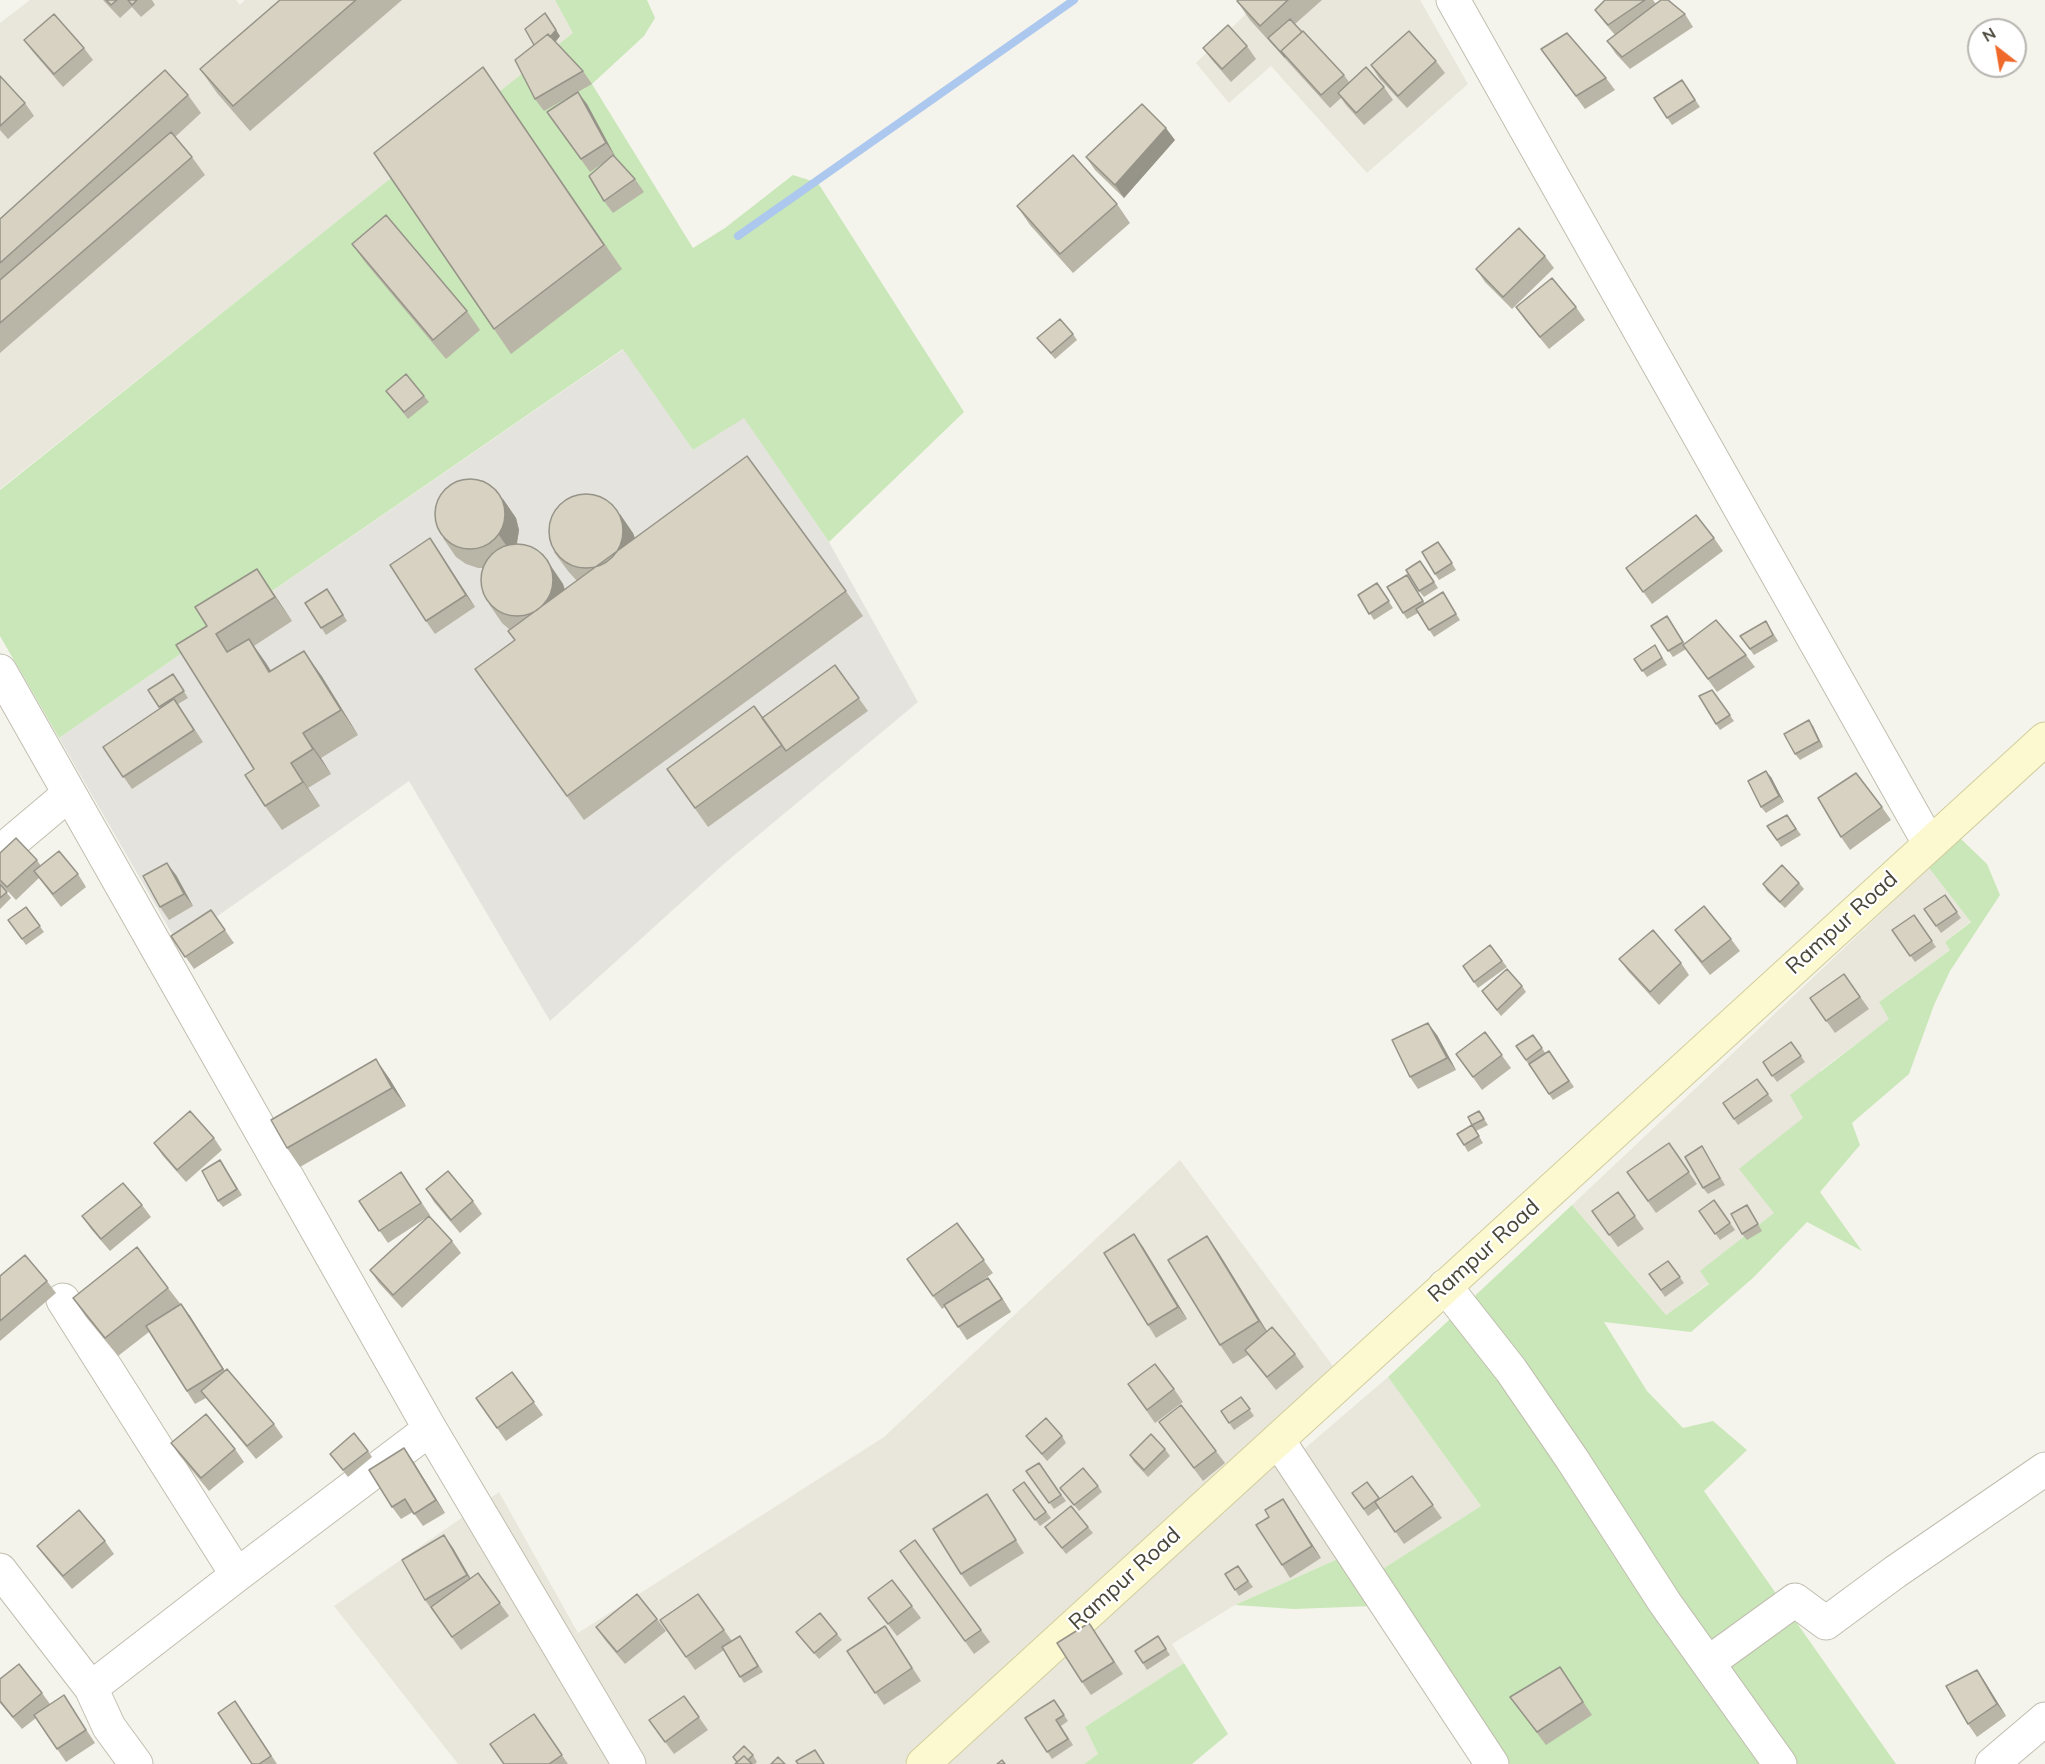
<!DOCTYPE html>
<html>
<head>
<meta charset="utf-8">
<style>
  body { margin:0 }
  #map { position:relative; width:2045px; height:1764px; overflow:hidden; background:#f5f4ec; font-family:Mulish,sans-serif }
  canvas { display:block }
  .north { position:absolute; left:1967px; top:18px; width:60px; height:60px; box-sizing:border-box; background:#fff; border:2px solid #b7b5b0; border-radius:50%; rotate:329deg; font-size:16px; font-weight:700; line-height:24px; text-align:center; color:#4a463a }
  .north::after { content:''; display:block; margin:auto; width:21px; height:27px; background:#ef6a2a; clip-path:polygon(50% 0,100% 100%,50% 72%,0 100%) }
</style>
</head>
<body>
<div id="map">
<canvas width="2045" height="1764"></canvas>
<div class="north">N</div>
</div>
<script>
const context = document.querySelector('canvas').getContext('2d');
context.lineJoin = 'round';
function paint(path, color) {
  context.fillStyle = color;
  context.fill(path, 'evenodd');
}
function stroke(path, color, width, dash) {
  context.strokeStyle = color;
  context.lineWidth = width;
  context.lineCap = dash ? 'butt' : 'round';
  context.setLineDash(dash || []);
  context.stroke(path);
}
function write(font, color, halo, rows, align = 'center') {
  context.font = font + ' Mulish,sans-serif';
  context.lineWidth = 4.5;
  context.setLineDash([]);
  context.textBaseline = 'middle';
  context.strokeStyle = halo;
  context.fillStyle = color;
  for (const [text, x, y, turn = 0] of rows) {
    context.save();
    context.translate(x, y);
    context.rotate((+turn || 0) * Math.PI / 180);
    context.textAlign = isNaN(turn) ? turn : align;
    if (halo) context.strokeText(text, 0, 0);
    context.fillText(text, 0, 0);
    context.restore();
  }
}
paint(new Path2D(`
  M30,0H236L240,5L245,0H555L574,33L0,489V23Z
  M1260,0H1420L1468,84L1367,173L1271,66L1229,103L1196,63Z
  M1929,868L1971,921L1945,942L1951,949L1880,1001L1890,1019L1821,1070L1803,1118L1775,1213L1701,1271L1709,1283L1666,1315L1572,1205Z
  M1180,1160L1333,1366L904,1764H458L334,1606L499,1492L578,1633L884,1437Z
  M1388,1377L1481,1506L1381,1570L1303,1450Z
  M1274,1455L1342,1557L1235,1605L1172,1644L1184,1663L1085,1727L1098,1754L1084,1764H943Z`), '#e9e7db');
paint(new Path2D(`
  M624,349L693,450L744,417L829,542L918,702L725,863L550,1021L409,781L178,944L59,738Z`), '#e5e3dd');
paint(new Path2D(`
  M555,0H647L655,18L644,36L592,84L693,248L725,228L793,175L818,183L964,412L829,542L744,418L693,450L623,349L59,738L0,636V490L573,33Z
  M1960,838L1987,864L2000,895L1950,971L1934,1005L1909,1074L1852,1123L1860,1145L1820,1192L1862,1251L1807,1222L1754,1277L1691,1332L1604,1322L1647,1391L1683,1428L1713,1421L1747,1450L1704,1491L1896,1764H1508L1381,1570L1481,1506L1388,1377L1572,1205L1666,1315L1709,1284L1700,1271L1774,1213L1739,1169L1803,1118L1790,1095L1889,1019L1879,1002L1950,950L1945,942L1971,922L1929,868Z
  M1342,1557L1373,1606L1294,1609L1235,1605Z
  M1184,1663L1228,1734L1192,1764H1084L1098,1754L1085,1727Z`), '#c9e7b8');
stroke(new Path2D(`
  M738,236L1074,0`), '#adc8ee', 8);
const minor = new Path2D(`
  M1453,0L1929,843
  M0,671L430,1429L629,1764
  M0,852L69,794
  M1445,1286L1511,1370L1572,1459L1665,1603L1780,1764
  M63,1300L237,1575
  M1278,1440L1492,1764
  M0,1570L91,1688L109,1727L136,1764
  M1708,1663L1795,1600L1826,1623L1895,1572L2045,1469
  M91,1688L237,1575L430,1429
  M1992,1764L2045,1719`);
const secondary = new Path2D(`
  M923,1764L2045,739`);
stroke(minor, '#c1beaf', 35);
stroke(secondary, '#d2ce9e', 35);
stroke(minor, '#fff', 33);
stroke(secondary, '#fcf9d0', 33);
paint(new Path2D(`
  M103,0H152L155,5L141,17L132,7L120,18Z
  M280,0H402L250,131L217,93L200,69Z
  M1238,0H1322L1295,24L1344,75L1349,82L1384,87L1393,100L1364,125L1346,105L1341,98L1330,108L1250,20L1237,1Z
  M1605,0H1653L1656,4L1685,14L1693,27L1630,69L1616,54L1607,41L1615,35L1604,22L1595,10Z
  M560,36L555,42L583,71L592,84L544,111L535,99L515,60Z
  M24,40L84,48L93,60L63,87L33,52Z
  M1247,46L1256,59L1231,82L1212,60L1203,48Z
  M1436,61L1445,73L1407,108L1379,78L1371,65Z
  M1550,62L1606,78L1615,90L1585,109Z
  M483,67L622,269L511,354L494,329Z
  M0,76L25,103L34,116L8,139L0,130Z
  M1682,80L1700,107L1672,125L1654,98Z
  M188,95L201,113L175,137L192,157L205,175L0,353V219Z
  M587,104L615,156H614L635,179L644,192L613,213L604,201L606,161L590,172L547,112Z
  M1175,140L1124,198L1095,170L1086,157Z
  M1117,204L1130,223L1073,273L1030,225L1017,206Z
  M352,244L467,311L480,330L446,359L365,262Z
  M1545,256L1554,268L1512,309L1485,282L1476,269Z
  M1516,307H1576L1585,320L1549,349L1525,320Z
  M1073,334L1077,340L1055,359L1037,338Z
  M386,391L424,396L429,402L408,419Z
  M496,489L516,518L519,530L517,544L543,554L563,584L565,589L577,581L568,571L554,552L633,533L635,538L846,591L863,616L584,820L475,669L515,640L510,630L502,623L489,604L483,568H478L466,564L456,557L443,538Z
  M430,538L475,607L435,634L426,621Z
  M1714,538L1723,551L1652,604L1626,568Z
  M1443,548L1456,570L1439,580L1435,574Z
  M1425,567L1438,588L1424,597L1419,591Z
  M1411,581L1425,604L1447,599L1460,620L1434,637L1418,613L1407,619L1403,613Z
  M1377,583L1393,608L1374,620L1358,595Z
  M274,594L292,621L254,646L271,671L321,675L358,735L321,758L331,774L308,788L320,806L282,830L265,806L254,769L176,645Z
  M332,596L347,621L326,635L305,603Z
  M1667,616L1685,644L1746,655L1755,667L1717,692L1686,649L1673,657L1651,626Z
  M1766,621L1778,641L1754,655L1740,636Z
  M1655,645L1667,665L1647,677L1634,659Z
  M835,665L868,711L708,827L667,769L764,720Z
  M173,674L188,698L178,704L203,742L132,789L103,747L160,709L148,690Z
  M1712,690L1734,721L1720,730L1716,724Z
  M1813,726L1823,747L1800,760L1795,754Z
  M1771,777L1784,802L1766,813L1761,807Z
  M1882,807L1891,820L1850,850L1841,837Z
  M1787,815L1801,835L1781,847L1767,826Z
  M0,853L37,860L41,866L78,874L86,887L61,907L39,878L16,900L0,883Z
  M176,875L193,906L169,920L160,907Z
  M1799,883L1804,889L1785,908L1767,891L1763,884Z
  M0,884L11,898L0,909Z
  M1945,895L1961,918L1941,933L1924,909Z
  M26,907L44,932L26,945L8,920Z
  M211,910L234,943L194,969L171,936Z
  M1914,915L1936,947L1915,962L1892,930Z
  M1675,930L1731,939L1740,951L1710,975L1684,942Z
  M1490,945L1507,967L1478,988L1463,966Z
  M1619,959L1681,963L1689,975L1659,1005L1628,971Z
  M1844,974L1869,1009L1835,1033L1810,998Z
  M1522,986L1526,992L1501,1016L1486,997Z
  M1485,1032L1511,1068L1482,1090L1456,1054Z
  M1437,1035L1456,1070L1418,1089L1410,1077Z
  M1533,1035L1546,1054L1549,1051L1574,1087L1553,1100L1516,1046Z
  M1791,1042L1805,1062L1777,1082L1763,1062Z
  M389,1078L406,1106L300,1167L287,1148Z
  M1757,1079L1773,1101L1738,1125L1723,1103Z
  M1479,1111L1488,1125L1476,1131L1483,1143L1468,1152L1464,1145L1472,1125Z
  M214,1138L222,1150L186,1182L163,1156L154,1143Z
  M1669,1143L1697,1184L1656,1213L1627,1172Z
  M1702,1146L1725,1185L1708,1194L1703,1188Z
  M220,1160L242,1195L223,1207L218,1201Z
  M401,1172L430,1215L429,1216L452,1241L461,1253L402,1308L379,1283L370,1270L429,1216L388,1243L359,1201Z
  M426,1189L473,1201L482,1214L460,1233L434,1202Z
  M1618,1192L1644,1229L1618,1247L1592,1211Z
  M1714,1200L1735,1230L1720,1240L1699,1211Z
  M142,1205L151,1217L110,1251L91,1229L82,1216Z
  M1747,1205L1762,1231L1747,1240L1742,1234Z
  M957,1223L993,1273L969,1290L988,1278L1011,1312L967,1340L945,1307L942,1309L907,1259Z
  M1207,1236L1220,1255L1267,1331L1295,1354L1304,1367L1276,1390L1248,1355L1233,1364L1220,1345Z
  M1143,1247L1187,1319L1156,1338L1148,1325Z
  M1668,1261L1684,1283L1665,1297L1649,1274Z
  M0,1276L47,1281L56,1293L0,1341Z
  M168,1288L190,1316L225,1371L274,1424L283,1437L256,1459L206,1398L195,1404L149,1332L118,1356L86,1317L73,1298Z
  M512,1372L543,1415L506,1441L476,1398Z
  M1128,1384L1174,1389L1183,1402L1155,1423Z
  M1241,1397L1254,1416L1234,1430L1221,1411Z
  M1159,1422L1216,1451L1225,1463L1203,1481Z
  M1026,1436H1062L1066,1443L1047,1461Z
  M171,1443L235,1449L244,1462L209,1491L180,1456Z
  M1165,1449L1170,1456L1148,1477L1134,1462L1130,1455Z
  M368,1451L372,1457L348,1477L330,1454Z
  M413,1461L445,1513L423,1526L413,1512L401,1519L392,1507Z
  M1039,1463L1066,1501L1054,1509L1026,1471Z
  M1412,1476L1442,1518L1404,1544L1379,1508L1368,1516L1352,1493L1380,1499Z
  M1024,1482L1051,1518L1040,1526L1013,1490Z
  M1098,1486L1102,1492L1079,1511L1060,1488Z
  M987,1494L1024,1553L970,1587L961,1574Z
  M1291,1511L1321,1558L1290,1578L1282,1565Z
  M1045,1527H1088L1093,1533L1066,1554Z
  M444,1535L453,1548L471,1579L478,1573L509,1616L461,1650L425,1600Z
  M915,1540L990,1642L974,1654L900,1551Z
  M105,1541L114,1554L72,1589L46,1558L37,1546Z
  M1238,1566L1253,1587L1239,1596L1225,1574Z
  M698,1594L732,1641L740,1636L763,1672L744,1683L724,1650L695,1670L660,1620Z
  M868,1598L912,1606L921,1618L897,1636Z
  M657,1619L666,1631L625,1664L605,1640L596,1627Z
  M796,1632L837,1634L842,1640L819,1659Z
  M1098,1636L1123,1674L1091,1695L1082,1682Z
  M1158,1636L1170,1655L1147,1670L1135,1651Z
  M894,1639L921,1681L884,1705L847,1651Z
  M1560,1667L1592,1715L1546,1745L1510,1697Z
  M1977,1670L1985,1682L2006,1716L1977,1737L1968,1724Z
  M0,1679L42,1693L50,1704L72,1708L95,1743L66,1762L36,1718L22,1729L0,1703Z
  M684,1696L708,1730L674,1754L649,1720Z
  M1054,1700L1068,1721L1061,1726L1073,1745L1052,1759L1025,1718Z
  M244,1714L277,1764H252Z
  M534,1714L568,1764H504Z
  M753,1755L757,1762L755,1764H735L737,1763L733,1757Z`), '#b9b5a7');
paint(new Path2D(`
  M549,19L560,36L543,58Z
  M578,92L587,104L615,156L606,143Z
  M1166,128L1175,140L1124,198L1115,185Z
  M503,499L516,518L519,530L517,542L512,554L499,535Z
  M620,514L633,533L637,545L618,552Z
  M430,538L439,551L475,607L466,595Z
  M550,565L563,584L566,596L560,620L547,602Z
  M257,569L274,594L292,621L275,597Z
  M249,639L266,663L287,697L269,672Z
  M304,651L321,675L358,735L341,710Z
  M1809,720L1813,726L1823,747L1819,741Z
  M303,733L321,758L331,774L313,749Z
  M291,763L308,788L320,806L303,782Z
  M1766,771L1771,777L1784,802L1779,796Z
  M167,863L176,875L193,906L184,894Z
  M1428,1023L1437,1035L1456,1070L1447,1058Z
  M376,1059L389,1078L406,1106L392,1088Z
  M1134,1234L1143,1247L1187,1319L1178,1307Z
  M1207,1236L1220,1255L1272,1340L1259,1321Z
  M988,1278L997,1290L1011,1312L1002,1299Z
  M181,1304L190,1316L231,1381L223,1369Z
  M404,1448L413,1461L445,1513L436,1500Z
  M1283,1499L1291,1511L1321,1558L1312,1546Z
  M444,1535L453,1548L476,1588L467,1575Z
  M1977,1670L1985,1682L2006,1716L1997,1704Z`), '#969388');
const building = new Path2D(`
  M106,0H117L111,5Z
  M128,0H137L132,5Z
  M280,0H356L233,106L200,69Z
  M1238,0H1288L1260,26L1237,1Z
  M1605,0H1645L1608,25L1595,10Z
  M1661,0H1668L1685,14L1622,57L1607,41Z
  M545,13L556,30L550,37L548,34L534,45L525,29Z
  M54,14L84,48L54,74L24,40Z
  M1290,19L1302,32L1281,51L1285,57L1268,38Z
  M1228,25L1247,46L1222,69L1203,48Z
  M1303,31L1344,75L1321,95L1281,51Z
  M1409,31L1436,61L1398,96L1371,65Z
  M1567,33L1606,78L1576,96L1541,49Z
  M548,34L583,71L535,99L515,60Z
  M483,67L604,245L494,329L374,153Z
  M1366,67L1384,87L1356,113L1338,93Z
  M165,70L188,95L0,263V219Z
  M0,76L25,103L0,126Z
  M1682,80L1695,100L1667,118L1654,98Z
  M578,92L606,143L581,159L547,112Z
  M1142,104L1166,128L1115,185L1086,157Z
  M171,132L192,157L0,323V280Z
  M613,155L635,179L604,201L589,176Z
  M1073,155L1117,204L1060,254L1017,206Z
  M386,215L467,311L433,340L352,244Z
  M1519,228L1545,256L1503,297L1476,269Z
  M1552,278L1576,307L1540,337L1516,307Z
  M1060,319L1073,334L1051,353L1037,338Z
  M406,374L424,396L404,412L386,391Z
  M747,456L846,591L567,796L475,669L515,640L508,631Z
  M435 514a35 35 0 1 1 70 0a35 35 0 1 1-70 0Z
  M549 531a37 37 0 1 1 74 0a37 37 0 1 1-74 0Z
  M1696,515L1714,538L1643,592L1626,568Z
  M430,538L466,595L426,621L390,565Z
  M1438,542L1452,563L1435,574L1422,552Z
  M481 580a36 36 0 1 1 72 0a36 36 0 1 1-72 0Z
  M1420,561L1434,582L1419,591L1406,570Z
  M257,569L275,597L216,634L227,652L249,639L269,672L304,651L341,710L303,733L313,749L291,763L303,782L265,806L245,775L254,769L176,645L207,626L195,607Z
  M1407,575L1423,601L1403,613L1387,587Z
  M1377,583L1389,601L1369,614L1358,595Z
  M327,589L343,615L321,628L305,603Z
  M1443,592L1456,614L1429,630L1416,609Z
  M1667,616L1683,642L1668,651L1651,626Z
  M1716,620L1746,655L1708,679L1683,645Z
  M1766,621L1773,635L1750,649L1740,636Z
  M1655,645L1662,658L1642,671L1634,659Z
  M835,665L859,698L786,751L762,718Z
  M173,674L184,691L159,707L148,690Z
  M1712,690L1730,715L1716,724L1699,696Z
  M174,699L194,730L123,777L103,747Z
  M754,706L782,745L695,808L667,769Z
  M1809,720L1819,741L1795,754L1784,734Z
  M1766,771L1779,796L1761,807L1748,781Z
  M1856,773L1882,807L1841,837L1818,798Z
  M1787,815L1796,829L1777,840L1767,826Z
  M16,838L37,860L7,887L0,880V853Z
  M59,851L78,874L53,894L34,871Z
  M167,863L184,894L160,907L143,876Z
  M1782,865L1799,883L1780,902L1763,884Z
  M0,884L7,892L0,898Z
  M1945,895L1957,912L1936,926L1924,909Z
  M1704,906L1731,939L1702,962L1675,930Z
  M26,907L40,926L22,939L8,920Z
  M211,910L225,930L185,957L171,936Z
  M1914,915L1932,941L1910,956L1892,930Z
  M1653,930L1681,963L1650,992L1619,959Z
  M1490,945L1502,961L1474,982L1463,966Z
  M1507,969L1522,986L1497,1010L1482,991Z
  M1844,974L1860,997L1826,1021L1810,998Z
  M1428,1023L1447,1058L1410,1077L1392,1040Z
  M1485,1032L1502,1055L1473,1077L1456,1054Z
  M1533,1035L1542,1048L1526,1060L1516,1046Z
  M1791,1042L1801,1056L1772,1076L1763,1062Z
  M1549,1051L1569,1081L1549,1094L1529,1064Z
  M376,1059L392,1088L287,1148L271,1120Z
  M1757,1079L1768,1094L1734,1119L1723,1103Z
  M190,1111L214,1138L177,1170L154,1143Z
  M1479,1111L1484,1119L1472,1125L1479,1136L1464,1145L1457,1134L1472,1125L1468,1117Z
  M1669,1143L1689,1172L1648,1201L1627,1172Z
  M1702,1146L1720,1178L1703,1188L1685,1157Z
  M220,1160L237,1189L218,1201L202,1171Z
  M448,1171L473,1201L451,1220L426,1189Z
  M401,1172L421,1203L379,1231L359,1201Z
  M123,1183L142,1205L101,1239L82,1216Z
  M1618,1192L1635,1216L1609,1235L1592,1211Z
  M1714,1200L1730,1223L1715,1234L1699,1211Z
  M1747,1205L1758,1224L1742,1234L1731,1214Z
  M429,1216L452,1241L393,1295L370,1270Z
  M957,1223L984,1260L933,1296L907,1259Z
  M1134,1234L1178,1307L1148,1325L1104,1253Z
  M1207,1236L1259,1321L1220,1345L1168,1260Z
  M137,1247L168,1288L105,1338L73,1298Z
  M25,1255L47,1281L0,1321V1276Z
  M1668,1261L1680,1277L1661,1290L1649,1274Z
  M988,1278L1002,1299L958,1327L944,1305Z
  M181,1304L223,1369L187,1391L146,1326Z
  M1272,1327L1295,1354L1267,1377L1245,1350Z
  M1155,1364L1174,1389L1147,1410L1128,1384Z
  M227,1369L274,1424L247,1446L201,1391Z
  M512,1372L534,1402L497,1428L476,1398Z
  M1241,1397L1250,1409L1229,1423L1221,1411Z
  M1181,1405L1216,1451L1194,1468L1159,1422Z
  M206,1414L235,1449L201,1478L171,1443Z
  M1046,1418L1062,1436L1042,1454L1026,1436Z
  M354,1433L368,1451L343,1470L330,1454Z
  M1151,1434L1165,1449L1144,1470L1130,1455Z
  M404,1448L436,1500L414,1514L405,1499L392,1507L369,1470Z
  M1039,1463L1061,1495L1049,1503L1026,1471Z
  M1083,1468L1098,1486L1074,1505L1060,1488Z
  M1412,1476L1433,1505L1395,1532L1375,1502Z
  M1024,1482L1046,1512L1035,1520L1013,1490Z
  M1367,1482L1379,1498L1364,1509L1352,1493Z
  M987,1494L1016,1540L961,1574L933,1529Z
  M1283,1499L1312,1546L1282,1565L1256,1525L1269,1517L1265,1510Z
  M1071,1506L1088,1527L1062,1548L1045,1527Z
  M79,1510L105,1541L63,1576L37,1546Z
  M444,1535L467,1575L425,1600L402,1560Z
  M915,1540L981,1630L965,1641L900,1551Z
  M1238,1566L1248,1581L1235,1590L1225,1574Z
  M478,1573L500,1603L452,1637L431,1607Z
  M892,1580L912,1606L888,1624L868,1598Z
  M637,1594L657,1619L617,1652L596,1627Z
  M698,1594L724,1630L686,1657L660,1620Z
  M820,1613L837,1634L814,1653L796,1632Z
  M1089,1623L1114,1662L1082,1682L1057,1643Z
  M885,1626L912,1668L875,1693L847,1651Z
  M740,1636L758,1666L740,1677L722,1647Z
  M1158,1636L1166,1649L1143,1663L1135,1651Z
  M19,1664L42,1693L13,1717L0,1701V1679Z
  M1560,1667L1583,1702L1537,1732L1510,1697Z
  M1977,1670L1997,1704L1968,1724L1946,1686Z
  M64,1695L86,1730L57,1749L34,1715Z
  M684,1696L699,1717L665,1742L649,1720Z
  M1054,1700L1064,1715L1056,1720L1068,1739L1047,1752L1025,1718Z
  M235,1701L271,1756L259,1764H252L218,1713Z
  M534,1714L562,1755L549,1764H504L490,1744Z
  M744,1746L753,1755L748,1760L744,1756L737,1762L733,1757Z
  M815,1750L824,1764H798L796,1761Z
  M744,1756L752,1764H735Z
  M778,1757L785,1764H771Z
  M1002,1760L1005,1764H997Z`);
paint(building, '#d7d2c2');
stroke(building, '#969388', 1.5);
write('22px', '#4a463a', '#fff', [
  ["Rampur Road",1842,923,-42],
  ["Rampur Road",1484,1251,-42],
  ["Rampur Road",1125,1579,-42]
]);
</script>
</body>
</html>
